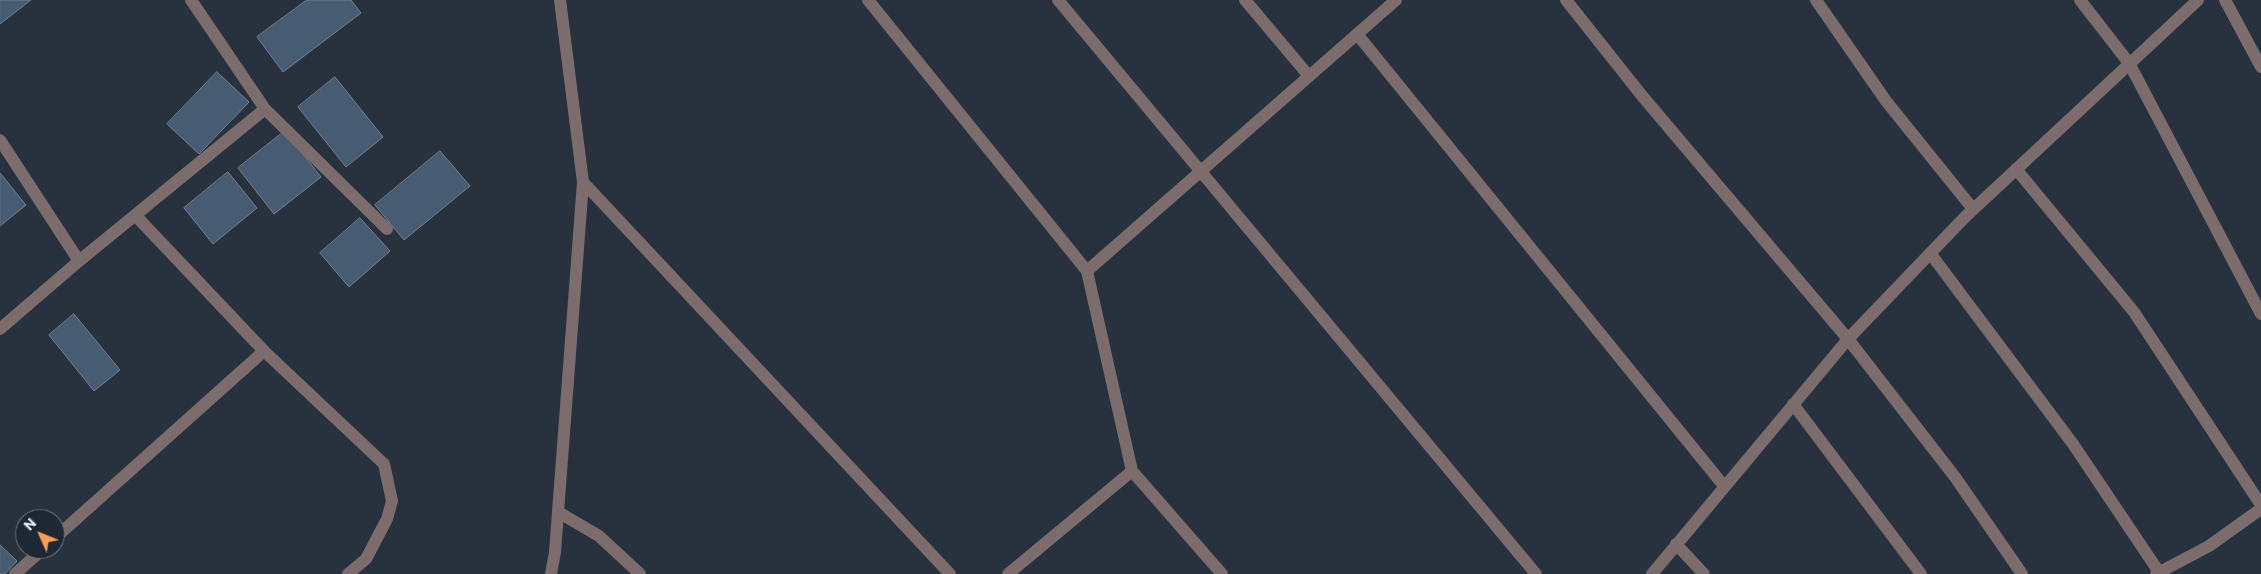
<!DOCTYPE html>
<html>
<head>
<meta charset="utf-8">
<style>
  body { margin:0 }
  #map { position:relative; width:2261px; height:574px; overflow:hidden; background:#28323e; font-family:Commissioner,sans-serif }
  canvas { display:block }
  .north { position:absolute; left:15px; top:509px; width:50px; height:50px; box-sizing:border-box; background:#1e2834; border:1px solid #6e7781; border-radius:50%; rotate:314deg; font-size:14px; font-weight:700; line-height:20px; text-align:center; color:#e6edf5 }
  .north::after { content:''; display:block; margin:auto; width:18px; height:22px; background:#fc9d52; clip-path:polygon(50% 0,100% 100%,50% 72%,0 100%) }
</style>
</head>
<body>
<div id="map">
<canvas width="2261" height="574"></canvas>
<div class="north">N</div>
</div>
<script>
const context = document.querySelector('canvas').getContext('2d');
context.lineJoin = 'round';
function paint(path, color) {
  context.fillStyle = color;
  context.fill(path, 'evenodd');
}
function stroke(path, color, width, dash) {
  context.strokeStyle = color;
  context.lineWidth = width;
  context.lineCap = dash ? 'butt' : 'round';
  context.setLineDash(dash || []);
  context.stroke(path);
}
const building = new Path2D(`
  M0,0H31L0,24Z
  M307,0H351L361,13L283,72L257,37Z
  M217,72L249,102L199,154L167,124Z
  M335,77L383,137L346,167L298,107Z
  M285,131L321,177L274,214L238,168Z
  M440,151L470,186L404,240L375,205Z
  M228,172L257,208L213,244L184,208Z
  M0,173L26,205L0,226Z
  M360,218L390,251L349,287L320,253Z
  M74,314L120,370L94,391L49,335Z
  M0,545L17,561L5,574H0Z`);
paint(building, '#475b73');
stroke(building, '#74808e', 1);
stroke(new Path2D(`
  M191,0L265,109
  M868,0L1087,271L1396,0
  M1058,0L1536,574
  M1245,0L1309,76
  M1566,0L1643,97L1848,339L1955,477L2022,574
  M1816,0L1886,101L1973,209
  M2080,0L2129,63L2261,314
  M2225,0L2261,67
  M1357,34L1724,486
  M0,140L79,261
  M2016,169L2134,312L2261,505
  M583,182L950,574
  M135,215L264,351L384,464L392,501L387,519L366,559L348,574
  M1930,253L2073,444L2159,572
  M0,329L79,261L265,109L387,229
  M1793,404L1921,574
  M1132,471L1222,574
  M558,512L599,536L640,574
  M55,538L264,351
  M1676,544L1704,574
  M15,574L43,549
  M551,574L555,552L558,512L583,182L560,0
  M1008,574L1132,471L1087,271
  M1652,574L1848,339L1965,217L2198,0
  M2156,574L2209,546L2261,509`), '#7c6c6c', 12);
</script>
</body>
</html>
